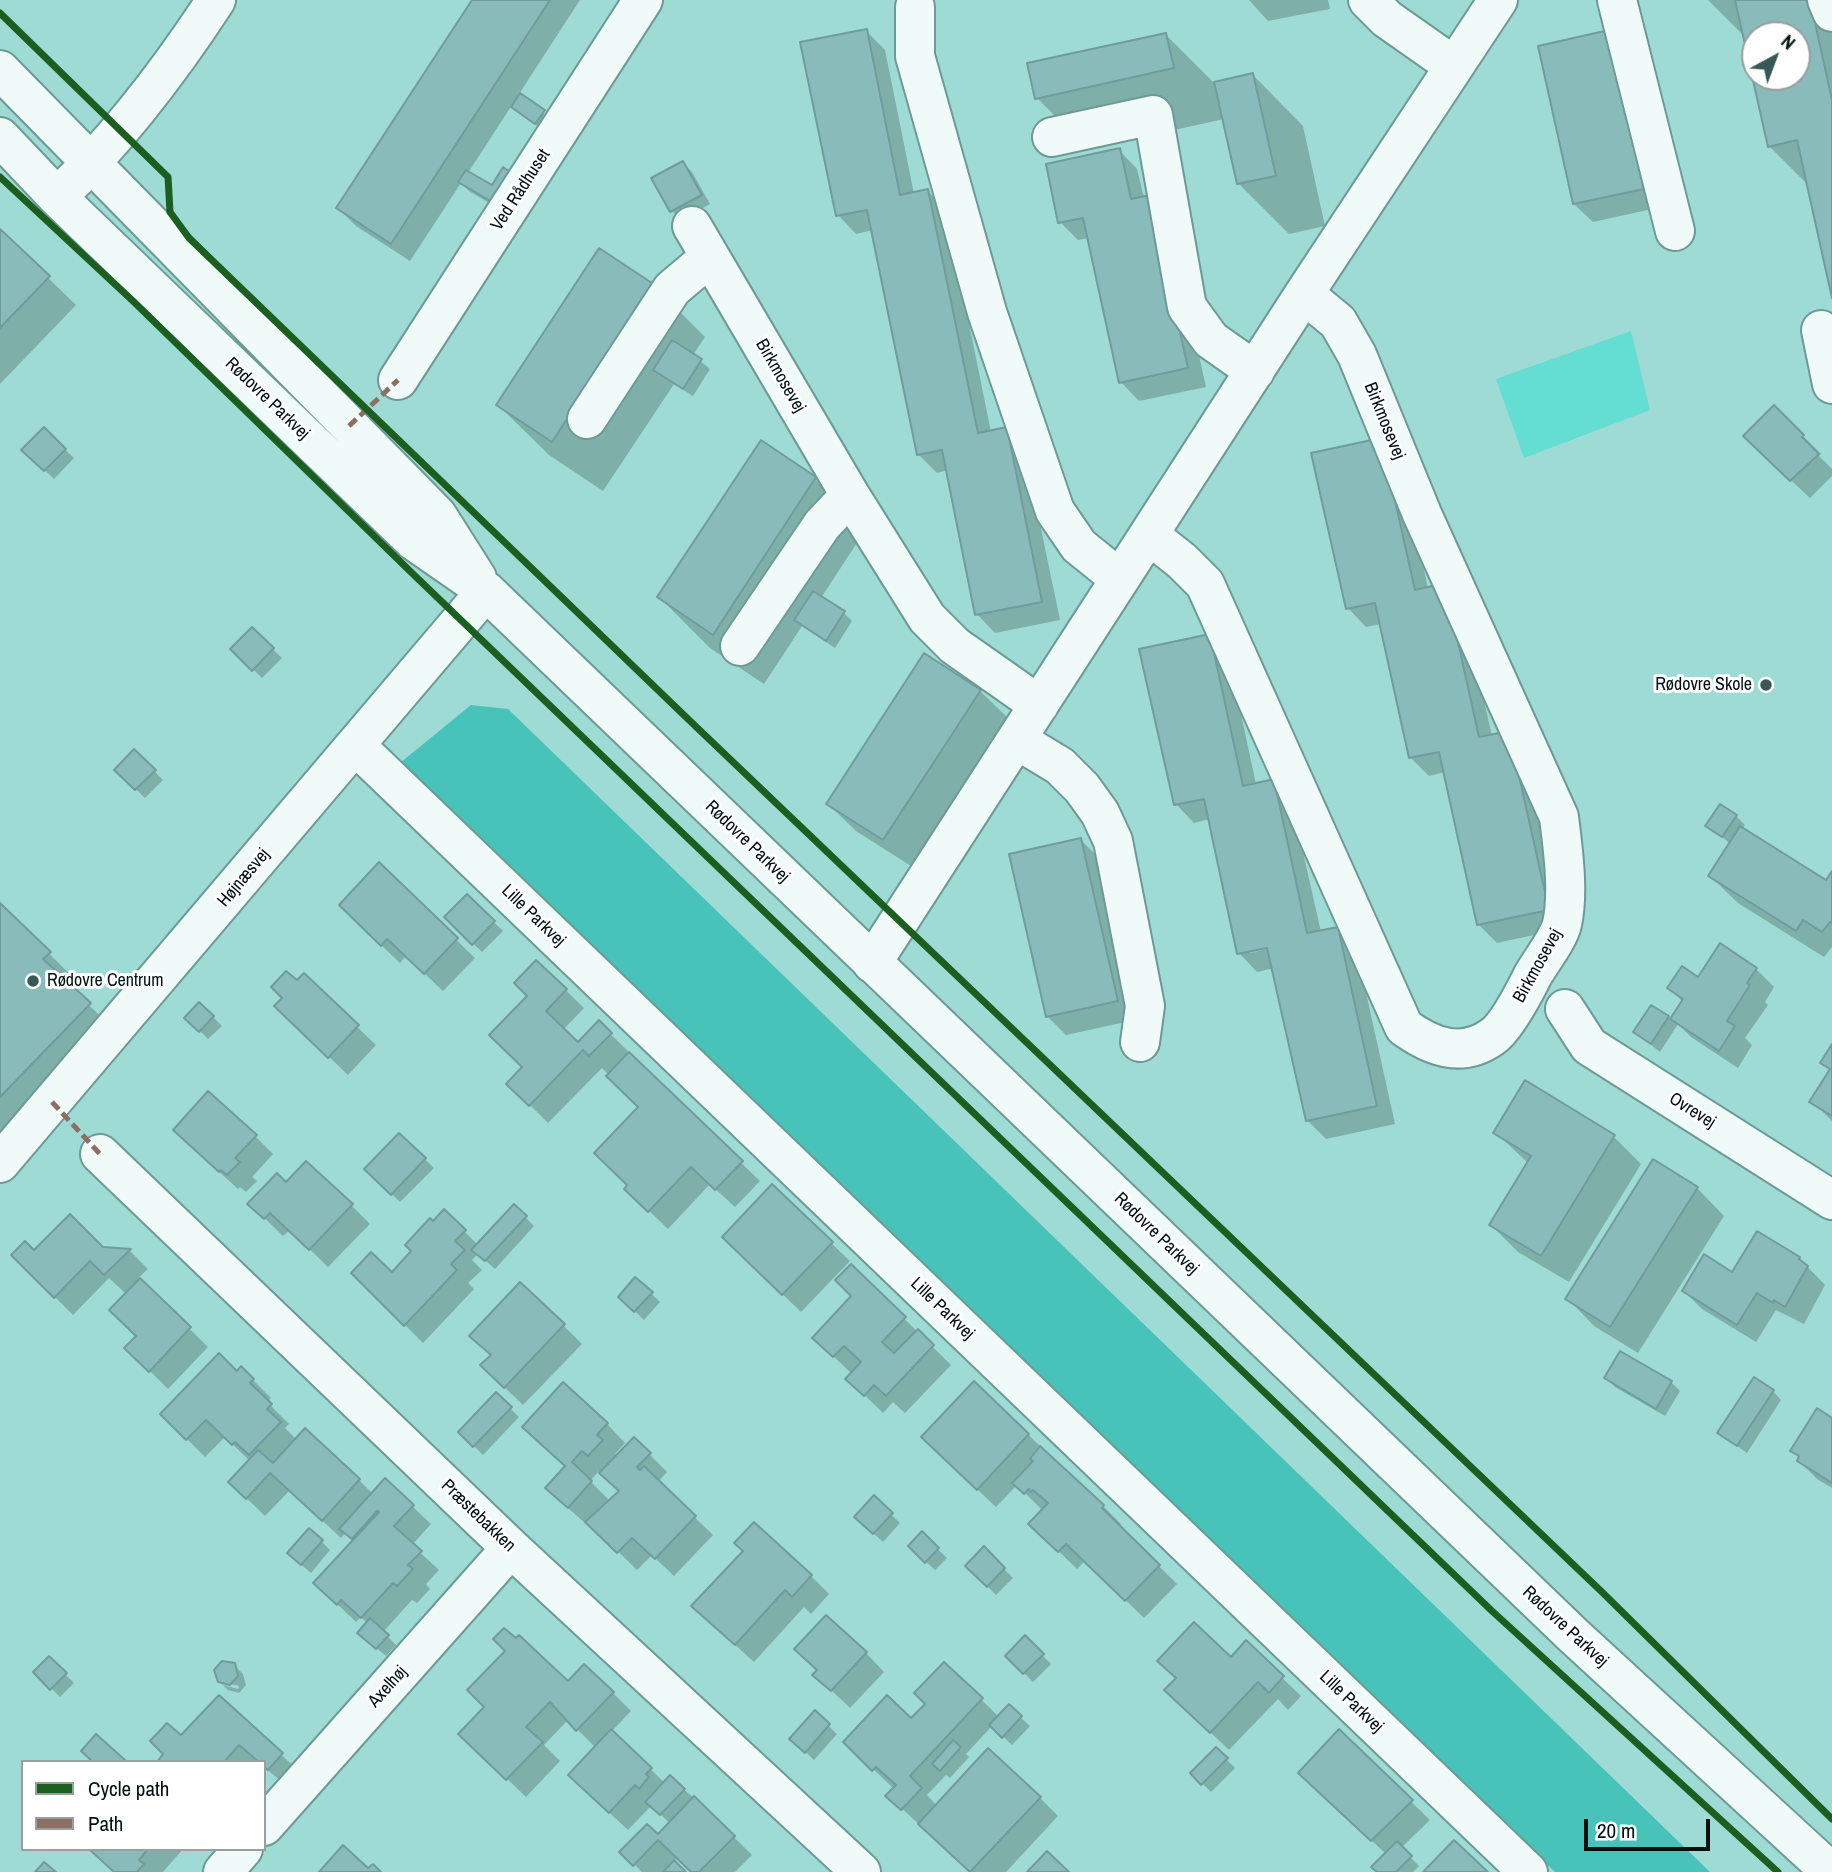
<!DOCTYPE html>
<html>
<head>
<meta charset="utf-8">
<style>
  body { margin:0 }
  #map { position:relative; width:1832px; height:1872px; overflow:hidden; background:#9edbd4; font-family:"Archivo Narrow",sans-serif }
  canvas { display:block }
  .legend { position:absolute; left:21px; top:1760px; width:245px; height:91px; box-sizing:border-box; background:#fefefe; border:2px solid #989f9e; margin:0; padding:9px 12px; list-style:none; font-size:21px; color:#00110f }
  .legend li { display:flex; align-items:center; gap:14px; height:35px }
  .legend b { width:35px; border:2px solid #989f9e }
  .north { position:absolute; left:1741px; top:21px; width:70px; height:70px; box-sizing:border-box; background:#fefefe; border:2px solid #989f9e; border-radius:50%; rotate:41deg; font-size:19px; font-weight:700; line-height:28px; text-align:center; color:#00110f }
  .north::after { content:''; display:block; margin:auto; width:24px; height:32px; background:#375854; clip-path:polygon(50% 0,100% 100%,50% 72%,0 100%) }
  .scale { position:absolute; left:1584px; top:1819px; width:126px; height:32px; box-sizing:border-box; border:4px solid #00110f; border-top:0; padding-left:9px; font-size:21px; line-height:24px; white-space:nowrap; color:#00110f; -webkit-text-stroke:5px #fefefe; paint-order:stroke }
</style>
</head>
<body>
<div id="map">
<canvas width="1832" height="1872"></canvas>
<ul class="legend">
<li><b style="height:9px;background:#1b5e20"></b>Cycle path</li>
<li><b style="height:9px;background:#8d6e63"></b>Path</li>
</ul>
<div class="north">N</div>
<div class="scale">20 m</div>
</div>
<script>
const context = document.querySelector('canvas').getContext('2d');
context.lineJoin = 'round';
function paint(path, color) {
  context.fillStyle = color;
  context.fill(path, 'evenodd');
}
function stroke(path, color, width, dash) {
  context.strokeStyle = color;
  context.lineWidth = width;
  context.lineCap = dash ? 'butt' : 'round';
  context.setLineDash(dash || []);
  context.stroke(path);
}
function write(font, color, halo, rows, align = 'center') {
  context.font = font + ' "Archivo Narrow",sans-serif';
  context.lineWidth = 6;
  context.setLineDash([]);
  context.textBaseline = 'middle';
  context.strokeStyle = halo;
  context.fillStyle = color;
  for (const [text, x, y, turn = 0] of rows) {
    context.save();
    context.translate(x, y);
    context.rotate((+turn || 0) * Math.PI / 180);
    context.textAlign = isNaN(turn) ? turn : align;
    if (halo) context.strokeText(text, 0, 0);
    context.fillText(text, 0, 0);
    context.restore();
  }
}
paint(new Path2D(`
  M1631,331L1650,410L1524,458L1496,379Z`), '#64ddd2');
paint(new Path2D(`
  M471,705L508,709L1710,1872H1555L400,763Z`), '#47c3ba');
paint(new Path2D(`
  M474,0H580L519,94L552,120L545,131L522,116L512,105L468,173L501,210L469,191L461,183L410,261L356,226L338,208Z
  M1249,0H1328L1330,9L1268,21Z
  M1708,0H1829L1832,3V290L1809,186L1769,146L1745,37ZM1755,35H1797V77H1755Z
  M866,31L885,50L914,194L928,191L946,210L991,432L1006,429L1024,447L1060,620L995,633L977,614L948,470L937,473L918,454L873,230L856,234L838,215Z
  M1608,32L1661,207L1593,222L1574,204Z
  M1166,35L1215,84L1253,75L1303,126L1325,226L1289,234L1238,183L1224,119L1088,149L1037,98Z
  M1119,150L1137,169L1144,198L1168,215L1206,387L1139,401L1121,382L1089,238L1078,240L1060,222Z
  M683,163L692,172L710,204L680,220L672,211L654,179Z
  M0,231L76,305L0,384Z
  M654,286L705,337L693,355L710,369L693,396L674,384L603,491L549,455L498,405Z
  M1774,407L1821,454L1819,456L1832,469V476L1810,498L1763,454Z
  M44,430L74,458L54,479L24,450Z
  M761,442L815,479L866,529L821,598L843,612L852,621L835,648L802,626L764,684L710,648L659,597Z
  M1399,458L1428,588L1462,603L1492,736L1527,751L1566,928L1497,943L1479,925L1445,772L1429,776L1410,757L1381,624L1366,627L1348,608Z
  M252,629L282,658L262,678L233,649Z
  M1209,635L1228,654L1256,784L1273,780L1291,799L1321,932L1337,929L1356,947L1395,1124L1326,1139L1307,1120L1274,968L1257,972L1239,953L1210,819L1194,823L1176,804ZM1276,944V947L1250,953V950Z
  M980,691L1008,718L911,866L856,831L828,804Z
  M134,751L163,780L145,798L116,770Z
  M1736,816L1745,825L1741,830L1827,882L1832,874V947L1824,957L1738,903L1710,876L1731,844L1707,826Z
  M1081,840L1099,858L1135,1020L1066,1035L1048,1017Z
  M379,865L475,958L443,991L406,956L400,963L359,924Z
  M467,896L503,931L482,952L446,917Z
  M0,906L77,981L70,987L117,1032L0,1152Z
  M537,962L584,1008L563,1030L578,1045L599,1023L629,1052L627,1053L760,1181L735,1207L710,1184L668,1229L645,1207L640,1107L602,1068L548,1123L509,1084L524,1068L529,996Z
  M1756,969L1774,987L1765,1002L1768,1005L1745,1038L1752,1045L1738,1068L1691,1037L1678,1024L1660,1052L1635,1032L1651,1007L1671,1020L1683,1002L1669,988L1698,979Z
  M304,976L376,1045L348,1075L295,1024L297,983Z
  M200,1004L222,1026L208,1039L187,1018Z
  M1832,1048V1121L1812,1101L1831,1071L1822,1063Z
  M1495,1132L1613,1136L1641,1164L1569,1282L1518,1252L1491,1225L1528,1163Z
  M399,1135L434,1168L400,1202L366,1169Z
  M255,1136L273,1154L252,1177L257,1181L246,1192L240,1187L238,1189L193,1148Z
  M1697,1188L1724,1216L1638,1353L1594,1326L1567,1298Z
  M250,1204L351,1205L370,1224L328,1267L290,1230L283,1236Z
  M514,1206L534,1226L495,1269L478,1254L472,1260L482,1270L468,1283L474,1289L423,1343L353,1273L392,1274L413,1251L444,1211L478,1245Z
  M831,1243L850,1261L801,1312L742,1255Z
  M103,1248L130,1251L148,1269L138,1278L208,1347L168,1389L145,1366L126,1294L109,1278L73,1315L13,1255Z
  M1799,1258L1825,1285L1804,1324L1776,1310L1756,1342L1702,1309L1684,1291L1732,1275Z
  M851,1266L951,1365L905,1413L893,1402L883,1413L848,1379L852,1374L833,1356L854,1296Z
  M651,1293L660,1302L644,1320L620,1297Z
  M563,1325L582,1344L523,1405L501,1384Z
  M241,1368L271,1398L267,1402L289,1424L285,1428L297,1440L359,1480L373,1494L412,1506L431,1524L412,1545L439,1570L426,1584L430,1589L417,1603L412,1600L383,1632L396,1645L386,1656L368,1641L367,1623L361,1617L356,1622L334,1601L354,1542L345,1533L341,1538L290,1490L265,1516L230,1482L250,1461L225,1437L205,1457L162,1414Z
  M1606,1378L1671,1382L1680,1391L1665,1416L1615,1387Z
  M974,1383L1103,1506L1121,1524L1119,1527L1177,1584L1144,1618L1085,1561L1077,1569L1031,1524L1043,1511L1017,1485L996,1507L941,1455Z
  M1773,1391L1781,1400L1747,1453L1719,1433Z
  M496,1394L519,1417L483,1455L460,1432Z
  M1832,1420V1488L1817,1479L1799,1461L1800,1458L1792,1450Z
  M607,1424L625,1443L615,1454L617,1456L634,1439L667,1472L658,1482L713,1535L674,1576L652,1555L637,1570L589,1523L587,1525L566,1506V1467ZM599,1471L620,1492L610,1501L590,1481Z
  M874,1498L900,1523L883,1542L856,1517Z
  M922,1534L947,1558L935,1570L910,1546Z
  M321,1541L330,1550L311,1573L298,1562Z
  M984,1549L1013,1578L996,1595L967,1566Z
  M811,1576L829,1594L811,1614L804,1607L754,1662L712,1624Z
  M1025,1638L1051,1664L1033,1682L1007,1656Z
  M1246,1643L1301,1696L1288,1710L1278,1699L1229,1750L1185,1708Z
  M866,1653L884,1672L850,1708L815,1675Z
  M49,1658L74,1683L60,1697L35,1672Z
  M945,1664L999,1717L1009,1707L1030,1726L1012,1745L992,1726L966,1754L969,1757L950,1778L946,1775L927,1795L937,1806L1040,1798L1058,1816L1006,1872H971L888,1796L894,1789L845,1742L912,1720L928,1704Z
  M234,1665L243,1674L246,1685L239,1693L228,1690L223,1685L238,1689L239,1686L223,1682V1685L219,1681Z
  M568,1683L613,1693L631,1711L611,1732L665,1783L670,1778L694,1798L752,1855L735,1872H693L678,1857L673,1862L683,1872H642L622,1852L658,1837L670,1823L651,1806L628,1830L588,1793L596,1748L568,1720L544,1745L560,1761L526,1797L461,1734Z
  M219,1698L300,1772L287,1786L264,1767V1762H159Z
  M815,1713L837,1734L814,1760L792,1739Z
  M1339,1732L1430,1820L1401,1848L1419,1866L1413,1872H1379L1386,1854L1319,1791Z
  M1216,1749L1235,1768L1211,1792L1192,1773Z
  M91,1849H183L163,1872H115Z`), '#0003');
const building = new Path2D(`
  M472,0H550L391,244L336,208Z
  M1735,0H1810L1832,100V298L1797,140L1768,147ZM1755,35H1797V77H1755Z
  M867,29L900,195L928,189L978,433L1007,427L1042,602L975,615L942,450L917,455L867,210L836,216L800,42Z
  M1609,30L1644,189L1573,204L1538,46Z
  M1166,33L1174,68L1035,99L1027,63Z
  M1253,73L1276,176L1237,184L1214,82Z
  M520,93L545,110L535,124L511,107Z
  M1120,148L1131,199L1150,195L1188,368L1119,383L1083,218L1058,223L1046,164Z
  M683,161L702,195L670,212L651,178Z
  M503,167L510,172L492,202L458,182L466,170L492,185Z
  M0,229L50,276L0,328Z
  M599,248L655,285L552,442L496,405Z
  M672,340L702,359L683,389L653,370Z
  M1774,405L1804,435L1802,437L1819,454L1790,481L1743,436Z
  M44,427L66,449L44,471L21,450Z
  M1381,438L1415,590L1445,583L1479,737L1509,731L1549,910L1477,925L1439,752L1409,758L1375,603L1346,609L1311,453Z
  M761,440L816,477L713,635L657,597Z
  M813,591L845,611L826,641L794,620Z
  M252,627L274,648L252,671L230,649Z
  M1210,634L1243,786L1274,779L1307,933L1338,927L1377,1106L1306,1121L1267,948L1237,954L1204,799L1174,805L1139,649Z
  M924,653L981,690L883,840L826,804Z
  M134,749L156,770L135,790L114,770Z
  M1720,804L1737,815L1722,837L1705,826Z
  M1740,826L1826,880L1832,871V923L1830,922L1822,932L1803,920L1796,931L1708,876Z
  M1081,838L1118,1001L1046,1017L1009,854Z
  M379,862L458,938L424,974L387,939L381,946L339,905Z
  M467,894L495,921L472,945L444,917Z
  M0,903L51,952L43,959L91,1003L0,1097Z
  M1720,943L1757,968L1747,983L1750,985L1727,1021L1735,1026L1719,1051L1670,1019L1683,999L1667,988L1682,966L1698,977Z
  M536,960L567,989L546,1011L578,1042L599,1020L612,1033L589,1056L583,1050L529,1106L506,1084L522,1067L489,1035L527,996L514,983Z
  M286,971L297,980L304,973L359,1025L328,1058L274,1006L282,998L271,987Z
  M199,1002L214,1016L199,1032L184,1018Z
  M1651,1005L1669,1016L1651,1044L1633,1032Z
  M1832,1044V1116L1809,1102L1830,1069L1820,1063Z
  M629,1052L743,1161L715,1190L691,1167L648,1212L624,1189L627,1185L594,1153L638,1107L606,1076Z
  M1525,1080L1615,1135L1541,1256L1489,1225L1531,1156L1493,1133Z
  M208,1091L257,1135L235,1158L240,1162L227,1175L221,1170L219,1172L173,1130Z
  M399,1133L426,1158L391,1195L364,1169Z
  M1653,1159L1698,1187L1610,1327L1565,1299Z
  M306,1161L353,1204L309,1250L270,1213L264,1219L247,1204L277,1173L286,1182Z
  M772,1184L833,1242L782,1295L722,1237Z
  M514,1204L527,1216L485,1261L471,1250Z
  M444,1209L466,1230L455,1241L465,1250L451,1264L457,1270L404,1326L351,1273L371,1252L392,1272L411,1251L405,1245L430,1218L433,1221Z
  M70,1214L103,1247L131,1249L104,1275L90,1261L54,1298L11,1255L25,1241L34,1250Z
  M1757,1231L1800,1257L1799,1259L1808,1266L1785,1307L1774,1300L1773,1303L1757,1293L1737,1325L1682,1291L1704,1254L1732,1272Z
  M851,1264L906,1317L882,1342L894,1353L918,1329L934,1345L886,1396L874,1385L864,1396L845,1379L861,1362L844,1346L833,1357L812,1338L851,1296L835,1280Z
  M635,1277L653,1292L634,1312L618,1297Z
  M140,1278L191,1327L149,1372L124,1348L136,1336L109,1310Z
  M520,1282L565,1324L504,1388L480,1365L491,1355L469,1336Z
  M1620,1351L1672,1381L1656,1409L1604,1378Z
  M219,1353L237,1371L241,1366L254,1379L250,1383L272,1404L267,1409L281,1422L249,1455L235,1442L232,1445L206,1420L186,1440L160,1414Z
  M1754,1377L1774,1390L1737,1446L1717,1433Z
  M974,1381L1029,1434L977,1490L921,1437Z
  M563,1382L608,1423L597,1435L603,1440L588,1456L582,1451L572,1462L592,1481L568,1508L545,1488L565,1466L522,1427Z
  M496,1392L512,1407L473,1447L458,1432Z
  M1817,1408L1832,1418V1483L1797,1461L1799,1456L1790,1451Z
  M305,1428L360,1479L322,1521L270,1473L246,1499L228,1482L258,1450L273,1463Z
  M634,1437L651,1453L637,1467L640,1470L644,1466L696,1516L655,1559L632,1538L617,1553L585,1522L619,1491L599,1473Z
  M1040,1446L1104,1505L1102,1508L1160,1565L1125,1601L1066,1544L1058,1552L1028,1524L1048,1503L1033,1490L1031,1492L1029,1489L1024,1494L1012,1483L1033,1461L1030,1459Z
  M385,1478L414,1505L394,1526L422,1551L408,1565L413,1569L397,1586L393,1583L361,1618L341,1600L337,1605L313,1583L379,1512L377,1511L352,1539L339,1529Z
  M874,1495L893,1513L873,1534L854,1517Z
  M754,1522L812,1575L792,1597L785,1590L735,1645L691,1606L743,1551L734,1543Z
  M309,1528L323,1540L301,1565L287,1553Z
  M922,1531L939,1548L925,1563L908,1546Z
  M984,1546L1005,1568L987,1587L965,1566Z
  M826,1615L867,1652L831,1691L812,1675L817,1670L794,1649Z
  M370,1618L389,1635L376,1649L357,1633Z
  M1194,1622L1231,1657L1246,1640L1284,1676L1269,1693L1258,1682L1210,1733L1164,1690L1176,1678L1157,1661Z
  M504,1628L516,1638L519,1635L568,1681L584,1664L614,1692L576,1731L550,1702L526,1727L543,1742L506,1780L458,1734L484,1707L467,1690L505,1651L493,1639Z
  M1025,1635L1044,1654L1023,1674L1005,1656Z
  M49,1656L67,1673L50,1690L33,1672Z
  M222,1661L235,1663L238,1676L230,1685L218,1682L214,1670Z
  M944,1662L983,1698L910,1776L922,1788L901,1810L885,1796L896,1785L876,1767L872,1771L843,1742L887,1695L911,1718L925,1704L914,1693Z
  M219,1695L283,1753L268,1770L264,1767V1762H259L239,1745L224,1762H157L163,1754L150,1741L167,1723L181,1735Z
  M1009,1704L1022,1716L1002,1738L989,1725Z
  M815,1710L830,1724L805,1753L789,1739Z
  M611,1729L652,1768L646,1774L649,1777L639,1789L635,1785L609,1813L568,1775Z
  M1339,1729L1413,1800L1371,1841L1298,1773Z
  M96,1734L125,1760L124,1762H93L81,1751Z
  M953,1740L961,1747L940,1771L932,1764Z
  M1216,1747L1228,1758L1201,1785L1190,1773Z
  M988,1748L1041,1797L970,1872L918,1824Z
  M670,1775L685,1789L660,1815L645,1802Z
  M694,1796L735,1836L699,1872H691L658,1840L633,1866L619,1852L647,1824L658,1834Z
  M1454,1840L1488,1872H1423Z
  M1397,1841L1412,1856L1396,1872H1377L1371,1867Z
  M343,1845L368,1868L373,1864L381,1872H319Z
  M89,1849H148L139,1860L144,1864L137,1872H114Z
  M1047,1851L1069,1872H1027Z
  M674,1860L686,1872H663Z
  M44,1862L56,1872H35Z`);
paint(building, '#89bbba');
stroke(building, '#709c9b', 2);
const minor = new Path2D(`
  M1368,0L1387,19L1454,66
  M1617,0L1675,231
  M1827,0L1832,12
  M915,7V56L987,312L1055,511L1079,546L1120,579
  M1052,137L1153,115L1187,307L1211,340L1255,371
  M57,197C117,140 171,69 216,0
  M692,226L850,495L927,618L955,646L1039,705
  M1821,330L1832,384
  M398,380L643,0
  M587,419L672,289L710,257
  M1149,535L1182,561L1205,584L1404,1027C1430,1046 1461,1059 1492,1037C1506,1028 1525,991 1533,975C1541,961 1559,938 1562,924C1569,893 1563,849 1559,817L1422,514L1357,355L1338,322L1304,294
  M740,646L822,525L850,495
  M1017,740L1060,766L1082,788L1100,813L1113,841L1145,1006L1140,1042
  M356,746L1528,1872
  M872,963L1304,294L1498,0
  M1565,1009L1589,1046L1832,1200
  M100,1154L511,1548L861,1872
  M0,1163L486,591
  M264,1826L511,1548
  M223,1872L243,1849`);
const tertiary = new Path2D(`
  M0,70L437,515L477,578
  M0,137L57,197L414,541L486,591L1574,1636L1831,1872`);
stroke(minor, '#6e9a95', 42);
stroke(tertiary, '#6e9a95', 42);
stroke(minor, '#f0faf9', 38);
stroke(tertiary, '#f0faf9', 38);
stroke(new Path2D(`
  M349,426L398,380
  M52,1102L100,1154`), '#8d6e63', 5, [10, 5]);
stroke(new Path2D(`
  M0,13L168,177L170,212L189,238L688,719L1602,1592L1832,1819
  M0,177L134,302L413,574L1492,1611L1778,1872`), '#1b5e20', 7);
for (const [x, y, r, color] of [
  [1766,685,7,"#375854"],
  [33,981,7,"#375854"]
]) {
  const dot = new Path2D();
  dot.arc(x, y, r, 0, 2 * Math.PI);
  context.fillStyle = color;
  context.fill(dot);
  stroke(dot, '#fefefe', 2.5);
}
write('18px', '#00110f', '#fefefe', [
  ["Ved Rådhuset",521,190,-57],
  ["Birkmosevej",780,376,60],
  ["Rødovre Parkvej",267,399,44],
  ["Birkmosevej",1384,421,68],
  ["Rødovre Parkvej",747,842,44],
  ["Højnæsvej",244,878,-50],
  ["Lille Parkvej",533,916,44],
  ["Birkmosevej",1538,966,-61],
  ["Ovrevej",1692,1111,32],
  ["Rødovre Parkvej",1156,1234,44],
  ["Lille Parkvej",942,1309,44],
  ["Præstebakken",478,1516,44],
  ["Rødovre Parkvej",1565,1627,43],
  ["Axelhøj",388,1687,-48],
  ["Lille Parkvej",1351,1702,44]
]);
write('18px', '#00110f', '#fefefe', [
  ["Rødovre Skole",1752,685],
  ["Rødovre Centrum",47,981,"left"]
], 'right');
</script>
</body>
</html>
